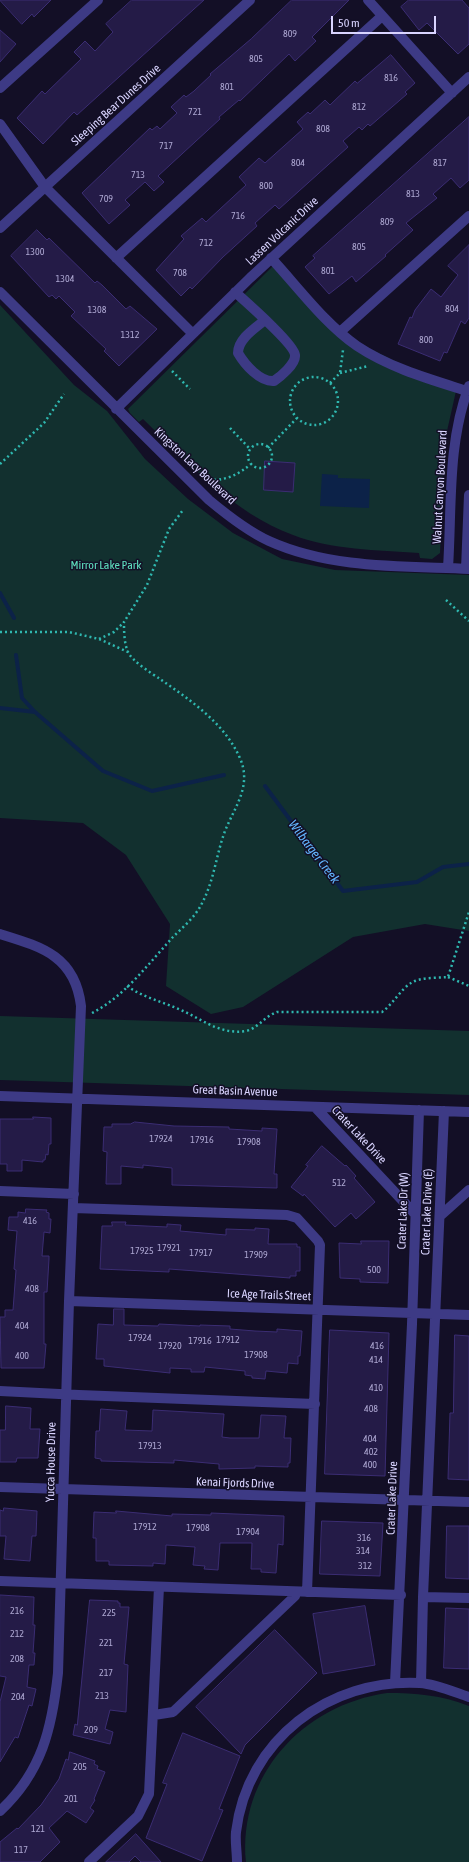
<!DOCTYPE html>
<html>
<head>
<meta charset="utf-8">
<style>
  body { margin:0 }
  #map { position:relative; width:469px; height:1862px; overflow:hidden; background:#130f26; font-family:"Asap Condensed",sans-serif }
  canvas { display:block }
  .scale { position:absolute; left:331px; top:16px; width:105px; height:18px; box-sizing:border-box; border:2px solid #d9d4ff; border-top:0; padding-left:5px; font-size:12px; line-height:14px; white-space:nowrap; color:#d9d4ff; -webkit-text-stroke:3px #130f26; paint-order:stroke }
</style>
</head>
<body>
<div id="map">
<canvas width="469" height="1862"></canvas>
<div class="scale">50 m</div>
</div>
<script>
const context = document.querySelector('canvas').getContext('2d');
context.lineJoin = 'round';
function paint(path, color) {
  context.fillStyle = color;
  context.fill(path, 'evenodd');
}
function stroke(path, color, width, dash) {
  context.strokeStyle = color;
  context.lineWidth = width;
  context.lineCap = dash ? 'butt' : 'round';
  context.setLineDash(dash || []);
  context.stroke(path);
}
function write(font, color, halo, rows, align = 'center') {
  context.font = font + ' "Asap Condensed",sans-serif';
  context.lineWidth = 3;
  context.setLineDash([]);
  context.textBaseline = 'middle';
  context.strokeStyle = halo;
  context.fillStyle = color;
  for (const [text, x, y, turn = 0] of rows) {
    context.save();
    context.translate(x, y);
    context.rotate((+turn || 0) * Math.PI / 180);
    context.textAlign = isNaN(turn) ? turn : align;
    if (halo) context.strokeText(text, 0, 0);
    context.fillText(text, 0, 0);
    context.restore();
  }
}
paint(new Path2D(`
  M273,266L332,330L456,391L445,440L440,553L432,559L420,558L419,553C377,550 332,550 293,535C233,513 188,462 143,419L139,422L130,413L128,409Z
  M0,305L74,385L107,411L145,459L188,499L233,533L282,559L335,570L469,575V931L425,924L353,937L243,1007L211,1014L166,986L170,924L126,855L83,823L0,818Z
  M0,1016L469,1031V1095L0,1080Z
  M387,1693C416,1693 441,1695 469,1706V1862H246C238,1775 303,1705 387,1693Z`), '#12302f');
paint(new Path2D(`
  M322,474L338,475V478L370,479L369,508L320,506Z`), '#0c2248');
stroke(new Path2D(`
  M0,593L14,618
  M16,655L22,698L35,712L103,771L152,791L224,775
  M0,708L35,712
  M265,786L343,891L417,882L443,867L469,864`), '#0c2248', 4);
const building = new Path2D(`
  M0,0H51L34,17L32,14L22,24Z
  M132,0H204L77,115L74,112L43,144L17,118L42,91L45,94L81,59L74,52L85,41L95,51L113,32L106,24Z
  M292,0H349L312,37L316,41L295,61L289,54L240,101L239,100L219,117L220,119L158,176L164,182L154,191L145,182L125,200L130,205L109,224L82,193L150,128L152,130L157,126L160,129L177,113L171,107L184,95L186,97L194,91L211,75L210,74L251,39Z
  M409,0H462L469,8V44L458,54L427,23L419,30L401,7Z
  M0,30L16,44L0,62Z
  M391,55L415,83L405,92L407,94L370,126L368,124L362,130L359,127L343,141L348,147L279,209L275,205L255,223L257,226L223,257L192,289L190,287L181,296L156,270L184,239L181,236L202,218L206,222L246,185L239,177L259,158L265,163L303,129L297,122L308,112L310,114L325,100L330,105L355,81L357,83Z
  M469,117V180L460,188L451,178L433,194L437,198L406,223L413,230L385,255L386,256L356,282L352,276L329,294L305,267L315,258L313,256Z
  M37,230L47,240L49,238L95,283L97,281L102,285L126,309L130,306L157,329L119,366L104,351L106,349L71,316L75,312L59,296L56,299L52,295L49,297L11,256Z
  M469,245V318L465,324L461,321L447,353L444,352L440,361L398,344L410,317L412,318L415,310L431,289L441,297L458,275L448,266Z
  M265,461L295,463L293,492L264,490Z
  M33,1117L51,1118V1144H49L48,1155L46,1154L45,1160H43V1162L22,1160V1171H7V1164H0V1119H33Z
  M135,1122L174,1126L229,1127V1129L262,1131V1128L277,1129L274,1174H277V1188L172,1185V1168L143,1165V1168L121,1166V1184H106L107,1152L103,1151L104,1127H112V1124H130Z
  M322,1146L345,1166L346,1165L356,1176L354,1178L375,1202L356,1219L351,1213L335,1227L304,1194L303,1196L291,1187L308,1166L306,1165Z
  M26,1209L47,1210L46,1212L49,1213V1219H51L50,1233L44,1232L42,1256H49V1259L47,1292H44V1344H46L44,1368H1L0,1317H5V1310H13L16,1270L14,1269L17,1231L8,1230L9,1217H18V1212L25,1213Z
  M112,1222H126L125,1225L167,1227V1224L181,1225L180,1231L226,1235V1229L255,1230V1228L269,1229L268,1244H297V1247H300V1271H296V1276H290V1278L169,1269V1272L100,1269L102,1226H112Z
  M361,1241H389L388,1283L360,1282V1279L340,1278L339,1243L361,1244Z
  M114,1309H124V1325L158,1326L159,1324L200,1326V1325L230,1326V1329L255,1331L277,1332V1329L302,1331L300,1356H298V1364L288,1363L287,1373L266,1371L265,1379L252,1378V1376L245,1375V1371L205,1367L204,1372H191V1369L170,1368V1373L104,1366V1359H96L98,1324L113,1325Z
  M330,1330L389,1333L385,1476L325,1474Z
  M455,1335L469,1336V1480L448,1479L450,1413H453Z
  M6,1406L31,1408L30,1429H40L38,1458H17L16,1462H0V1430H5Z
  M101,1409L127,1411L125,1430L152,1431L153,1410L224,1414L222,1437L230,1438H259L261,1415L286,1416L284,1438H291L290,1463H288V1467L255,1466V1468L219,1469V1464L174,1460V1463L101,1461V1459L95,1458L96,1431H99Z
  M4,1508L37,1511L36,1536H32L30,1561L4,1559L6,1536H0V1510L3,1511Z
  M116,1511L172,1516V1514L211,1515V1513L284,1516L283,1545L278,1544L276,1573L261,1572V1569H251L252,1543H220L218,1570L204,1569L205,1566L193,1565L195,1547L166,1545L165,1564L153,1563V1566L109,1565V1561H96V1538H93L94,1512L116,1513Z
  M322,1521L383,1523L380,1576L320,1574Z
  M447,1526H469V1579L446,1578Z
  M0,1595L34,1597L33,1625H35L33,1653H35L34,1665H29L27,1687L36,1689L32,1706L29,1705L18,1738L15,1737L0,1762V1702L6,1677L0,1676Z
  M90,1600L118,1601V1603H120V1607H129L124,1664L128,1665L126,1712L110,1710L105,1729L113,1732L110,1744L73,1735L75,1724L77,1725Z
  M365,1606L375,1665L323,1674L313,1614Z
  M446,1608L469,1609V1669L444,1668Z
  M275,1630L317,1673L245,1745L241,1754L196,1707Z
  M183,1733L240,1756L219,1809L223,1810L202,1861L146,1838L167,1784L163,1783Z
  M70,1752L95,1761L94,1764L98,1766L97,1769L105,1772L94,1799L95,1800L90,1808L94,1811L86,1823L67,1811L49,1828L60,1842L40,1862H0V1842L17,1828L18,1829L41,1805L59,1779L66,1759L68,1760Z
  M136,1834L161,1862H141L135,1856L129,1862H106Z`);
paint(building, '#241b47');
stroke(building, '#3b2d73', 1);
stroke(new Path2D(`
  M172,371L190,389
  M340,373L368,366
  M290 401a24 24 0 1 1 48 0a24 24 0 1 1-48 0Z
  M330,383L340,373L343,350
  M230,428L250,449
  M248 456a12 12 0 1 1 24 0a12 12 0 1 1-24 0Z
  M268,448L297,418
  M0,464L44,423L64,394
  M214,480C229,479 239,474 251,464
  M446,600L469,621
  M0,632H69L99,639L128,652
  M99,639L114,632L124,622
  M448,977L469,986
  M127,986C144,998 164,1002 183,1011C203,1020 221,1035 246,1031C257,1029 265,1016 277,1012H382C393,1004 401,989 411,983C421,977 436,978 448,977L469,912
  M92,1013C124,997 149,963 173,937C183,927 195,917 201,905C214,882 216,855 225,831C235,806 253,785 239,756C223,722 190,700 160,679C151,673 132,661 128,652C124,643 124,631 124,622L147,585L169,529L183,510`), '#2fb8b0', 2.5, [2, 3]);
stroke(new Path2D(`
  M368,0L452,93
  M0,88L98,0
  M0,124L45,187L192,333
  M0,228L250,0
  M116,258L382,16
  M271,258C298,287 324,323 357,346C390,368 429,379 467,391
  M0,292L209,500C227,515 247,531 269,541C331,569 402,566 469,569
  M235,292C246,302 294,344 295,355C296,364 280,377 274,381C260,382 245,365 238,353C238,339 254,329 265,320
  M340,332L469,216
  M116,409L250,278L469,77
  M448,568C452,507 447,444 469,386
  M466,569L469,495
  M0,934C42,947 75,956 81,1006L69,1301L58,1673C52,1728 42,1772 0,1811
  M0,1096L469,1112
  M315,1107L416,1215
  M0,1191L74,1194
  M73,1208L287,1215L297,1218L318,1241L320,1245L307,1592
  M440,1216L469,1190
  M69,1301L469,1315
  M0,1391L79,1395L315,1404
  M0,1487L469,1502
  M0,1581L401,1595
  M423,1597L469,1598
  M395,1683L412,1324L419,1110
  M421,1683L423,1597L444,1111
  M154,1715L173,1712L295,1596L296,1592
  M89,1862L138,1816L149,1794L159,1587
  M237,1862C237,1852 235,1842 236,1832C247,1740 329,1678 420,1683C436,1684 454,1692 469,1697`), '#3d3a85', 10);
write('10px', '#aca6d1', null, [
  ["809",290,34],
  ["805",256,59],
  ["816",391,78],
  ["801",227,87],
  ["812",359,107],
  ["721",195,112],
  ["808",323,129],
  ["717",166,146],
  ["804",298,163],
  ["817",440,163],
  ["713",138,175],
  ["800",266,186],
  ["813",413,194],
  ["709",106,199],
  ["716",238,216],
  ["809",387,222],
  ["712",206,243],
  ["805",359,247],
  ["1300",35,252],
  ["801",328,271],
  ["708",180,273],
  ["1304",65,279],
  ["804",452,309],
  ["1308",97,310],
  ["1312",130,335],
  ["800",426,340],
  ["17924",161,1139],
  ["17916",202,1140],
  ["17908",249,1142],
  ["512",339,1183],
  ["416",30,1221],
  ["17921",169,1248],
  ["17925",142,1251],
  ["17917",201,1253],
  ["17909",256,1255],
  ["500",374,1270],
  ["408",32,1289],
  ["404",22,1326],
  ["17924",140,1338],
  ["17912",228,1340],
  ["17916",200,1341],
  ["17920",170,1346],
  ["416",377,1346],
  ["17908",256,1355],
  ["400",22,1356],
  ["414",376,1360],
  ["410",376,1388],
  ["408",371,1409],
  ["404",370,1439],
  ["17913",150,1446],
  ["402",371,1452],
  ["400",370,1465],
  ["17912",145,1527],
  ["17908",198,1528],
  ["17904",248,1532],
  ["316",364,1538],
  ["314",363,1551],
  ["312",365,1566],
  ["216",17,1611],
  ["225",109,1613],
  ["212",17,1634],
  ["221",106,1643],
  ["208",17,1659],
  ["217",106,1673],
  ["213",102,1696],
  ["204",18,1697],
  ["209",91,1730],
  ["205",80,1767],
  ["201",71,1799],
  ["121",38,1829],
  ["117",21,1850]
]);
write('12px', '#d9d4ff', '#130f26', [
  ["Sleeping Bear Dunes Drive",116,105,-42],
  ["Lassen Volcanic Drive",282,231,-43],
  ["Kingston Lacy Boulevard",195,466,43],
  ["Walnut Canyon Boulevard",440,487,-87],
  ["Great Basin Avenue",235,1091,2],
  ["Crater Lake Drive",359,1135,47],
  ["Crater Lake Dr (W)",403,1211,-88],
  ["Crater Lake Drive (E)",427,1212,-88],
  ["Ice Age Trails Street",269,1295,2],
  ["Yucca House Drive",51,1462,-89],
  ["Kenai Fjords Drive",235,1483,2],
  ["Crater Lake Drive",392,1498,-88]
]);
write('12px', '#5fe0c0', '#130f26', [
  ["Mirror Lake Park",106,565]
]);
write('italic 13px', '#62b6ff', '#130f26', [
  ["Wilbarger Creek",314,852,53]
]);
</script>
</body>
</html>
